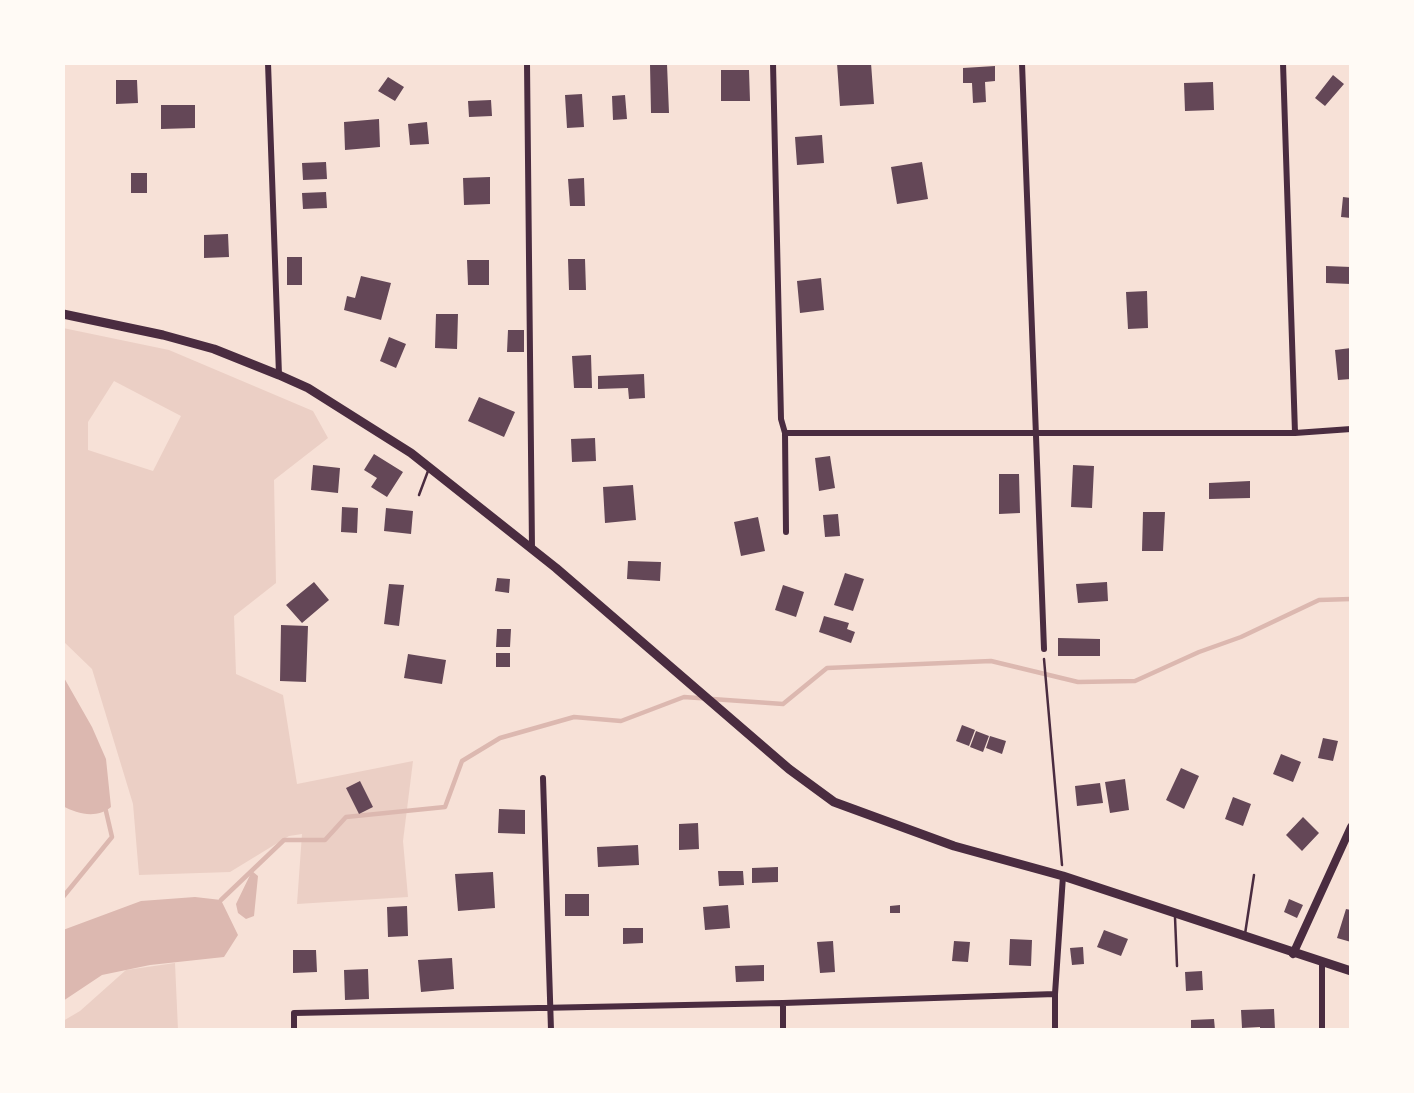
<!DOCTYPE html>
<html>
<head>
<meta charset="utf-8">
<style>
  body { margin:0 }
  #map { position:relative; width:1414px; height:1093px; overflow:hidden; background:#f7e1d7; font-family:"Noto Serif",serif }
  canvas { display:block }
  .frame { position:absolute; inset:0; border:65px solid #fffaf5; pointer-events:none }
</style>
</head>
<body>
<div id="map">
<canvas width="1414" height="1093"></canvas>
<div class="frame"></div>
</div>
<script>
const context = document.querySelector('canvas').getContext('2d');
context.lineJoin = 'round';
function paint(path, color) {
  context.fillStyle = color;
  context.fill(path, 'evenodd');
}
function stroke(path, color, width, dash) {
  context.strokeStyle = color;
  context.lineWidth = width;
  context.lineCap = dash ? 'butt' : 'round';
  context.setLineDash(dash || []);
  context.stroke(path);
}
paint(new Path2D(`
  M63,328L169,350L313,411L328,438L274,480L276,583L234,616L236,674L283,695L297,784L413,761L403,841L408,897L297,904L302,834L289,836L230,872L139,875L133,804L92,669L63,641ZM114,381L181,416L153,471L88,450V422Z
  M175,963L178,1030H63V1021L80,1011L126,970Z`), '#ebcfc5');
paint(new Path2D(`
  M63,676L92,727L106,759L111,807C97,819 77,814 63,806Z
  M252,871L258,876L254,916L246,919L238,913L236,904Z
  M195,897L221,900L238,935L224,957L150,965L102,975L63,1001V930L141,901Z`), '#dcb8b0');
stroke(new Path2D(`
  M63,897L112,837L105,807
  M221,900L284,840H325L346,817L445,807L462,761L500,738L574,717L621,721L684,697L783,704L827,668L991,661L1078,682L1135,681L1199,652L1241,637L1319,600L1351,599`), '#dcb8b0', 4.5);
paint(new Path2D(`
  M837,63H871L874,104L840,106Z
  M650,64H667L669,113H651Z
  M995,66V81L985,82L986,102L973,103L972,83H963V68Z
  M721,70H749L750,101H721Z
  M1333,75L1344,84L1325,106L1315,98Z
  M388,77L404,87L395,101L378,91Z
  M116,80H137L138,103L116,104Z
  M1213,82L1214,110L1185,111L1184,83Z
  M582,94L584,127L567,128L565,95Z
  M625,95L627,119L613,120L612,96Z
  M491,100L492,116L469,117L468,101Z
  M161,105H195V128L161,129Z
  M379,119L380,147L345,150L344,122Z
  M427,122L429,144L410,145L408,124Z
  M822,135L824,163L797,165L795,137Z
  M326,162L327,179L303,180L302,163Z
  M922,162L928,199L897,204L891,167Z
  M131,173H147V193H131Z
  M490,177V204L464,205L463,178Z
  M584,178L585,206H570L568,179Z
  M326,192L327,208L303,209L302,193Z
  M1343,197L1351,198V218L1341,217Z
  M228,234L229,257L204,258V235Z
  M287,257H302V285H287Z
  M568,259H585L586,290H569Z
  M467,260H489V285H468Z
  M1326,266L1351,267V284L1326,283Z
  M361,276L391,283L381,320L344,310L347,296L355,298Z
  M821,278L824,310L800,313L797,281Z
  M1147,291L1148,328L1128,329L1126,292Z
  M436,314H458L457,349L435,348Z
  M508,330H524V352H507Z
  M389,337L406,344L396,368L380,361Z
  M1351,348V379L1338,380L1335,350Z
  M591,355L592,388H574L572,356Z
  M644,374L645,398L629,399L628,388L598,389V376Z
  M479,397L515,412L504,437L468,421Z
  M595,438L596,461L572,462L571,439Z
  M374,454L403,472L387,497L371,487L377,478L364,470Z
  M830,456L835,488L819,491L815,458Z
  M313,465L340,468L338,493L311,490Z
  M1073,465L1094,466L1092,508L1071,507Z
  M999,474H1019L1020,513L999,514Z
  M1250,481V498L1209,499V483Z
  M633,485L636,520L605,523L603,487Z
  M342,507L358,508L357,533L341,532Z
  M386,508L413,511L411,534L384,531Z
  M1143,512H1165L1163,551H1142Z
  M838,514L840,536L825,537L823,515Z
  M758,517L765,551L741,556L734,522Z
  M628,561L661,562L660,581L627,579Z
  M845,573L864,579L853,611L834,605Z
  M497,578L510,579L509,593L495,591Z
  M314,582L329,600L302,623L286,605Z
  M1107,582L1108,601L1078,603L1076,584Z
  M389,584L404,585L399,626L384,624Z
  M783,585L804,592L796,617L775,610Z
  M824,616L849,623L847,629L855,632L851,643L819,632Z
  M281,625L308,626L306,682L280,681Z
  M497,629H511L510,647H496Z
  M1058,638L1100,639V656H1058Z
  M496,653H510V667H496Z
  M408,654L446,660L442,684L404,678Z
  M962,725L975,730L969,746L956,741Z
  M976,731L989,736L983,752L970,747Z
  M990,736L1006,741L1002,754L986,748Z
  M1323,738L1338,741L1333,761L1318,758Z
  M1281,754L1301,762L1293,782L1273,774Z
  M1181,768L1199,776L1184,809L1166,800Z
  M1125,779L1129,810L1110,813L1105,782Z
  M360,781L373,807L359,814L346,788Z
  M1100,783L1103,803L1077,806L1075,786Z
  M1233,797L1251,804L1243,826L1225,819Z
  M499,809L525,810V834L498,833Z
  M1303,817L1319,833L1302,851L1286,835Z
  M698,823L699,849L679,850V824Z
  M638,845L639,865L598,867L597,847Z
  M778,867V882L752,883V868Z
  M718,871H743L744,885L719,886Z
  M493,872L495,908L458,911L455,874Z
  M565,894H589V916H565Z
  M1289,899L1303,905L1297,918L1284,912Z
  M728,905L730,928L705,930L703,907Z
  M900,905V913H890V906Z
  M407,906L408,936L388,937L387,907Z
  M1346,909L1351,910V942L1337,938Z
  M623,928H643V943L623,944Z
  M1104,930L1128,939L1121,956L1097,947Z
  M1010,939L1032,940L1031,966L1009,965Z
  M833,941L835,972L820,973L817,942Z
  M954,941L970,942L968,962L952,961Z
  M1083,947L1084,964L1072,965L1070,948Z
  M293,950H316L317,972L293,973Z
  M452,958L454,989L421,992L418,960Z
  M764,965V981L736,982L735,966Z
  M368,969L369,999L345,1000L344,970Z
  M1202,971L1203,990L1186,991L1185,972Z
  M1274,1009L1275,1030H1260V1027L1242,1028L1241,1010Z
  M1214,1019L1215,1030H1191V1020Z`), '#644757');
stroke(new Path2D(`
  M1044,659L1062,865`), '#4a2c40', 2.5);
stroke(new Path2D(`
  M419,495L428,471
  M1175,917L1177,966
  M1245,934L1254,875`), '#4a2c40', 2.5);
stroke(new Path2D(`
  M268,63L279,375
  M527,63L532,549
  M773,63L781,419L785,433L786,532
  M1022,63L1044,649
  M1283,63L1295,433
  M785,433H1295L1351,429
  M543,778L551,1030
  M1322,962V1030
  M294,1030V1013L783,1003L1055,994
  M783,1030V1003
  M1055,1030V994L1063,876`), '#4a2c40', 6);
stroke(new Path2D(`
  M1293,954L1351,827`), '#4a2c40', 8);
stroke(new Path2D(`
  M63,314L163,335L214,349L279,375L308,388L411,453L556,568L789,769L834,802L954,846L1063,876L1351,971`), '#4a2c40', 9);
</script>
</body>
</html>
